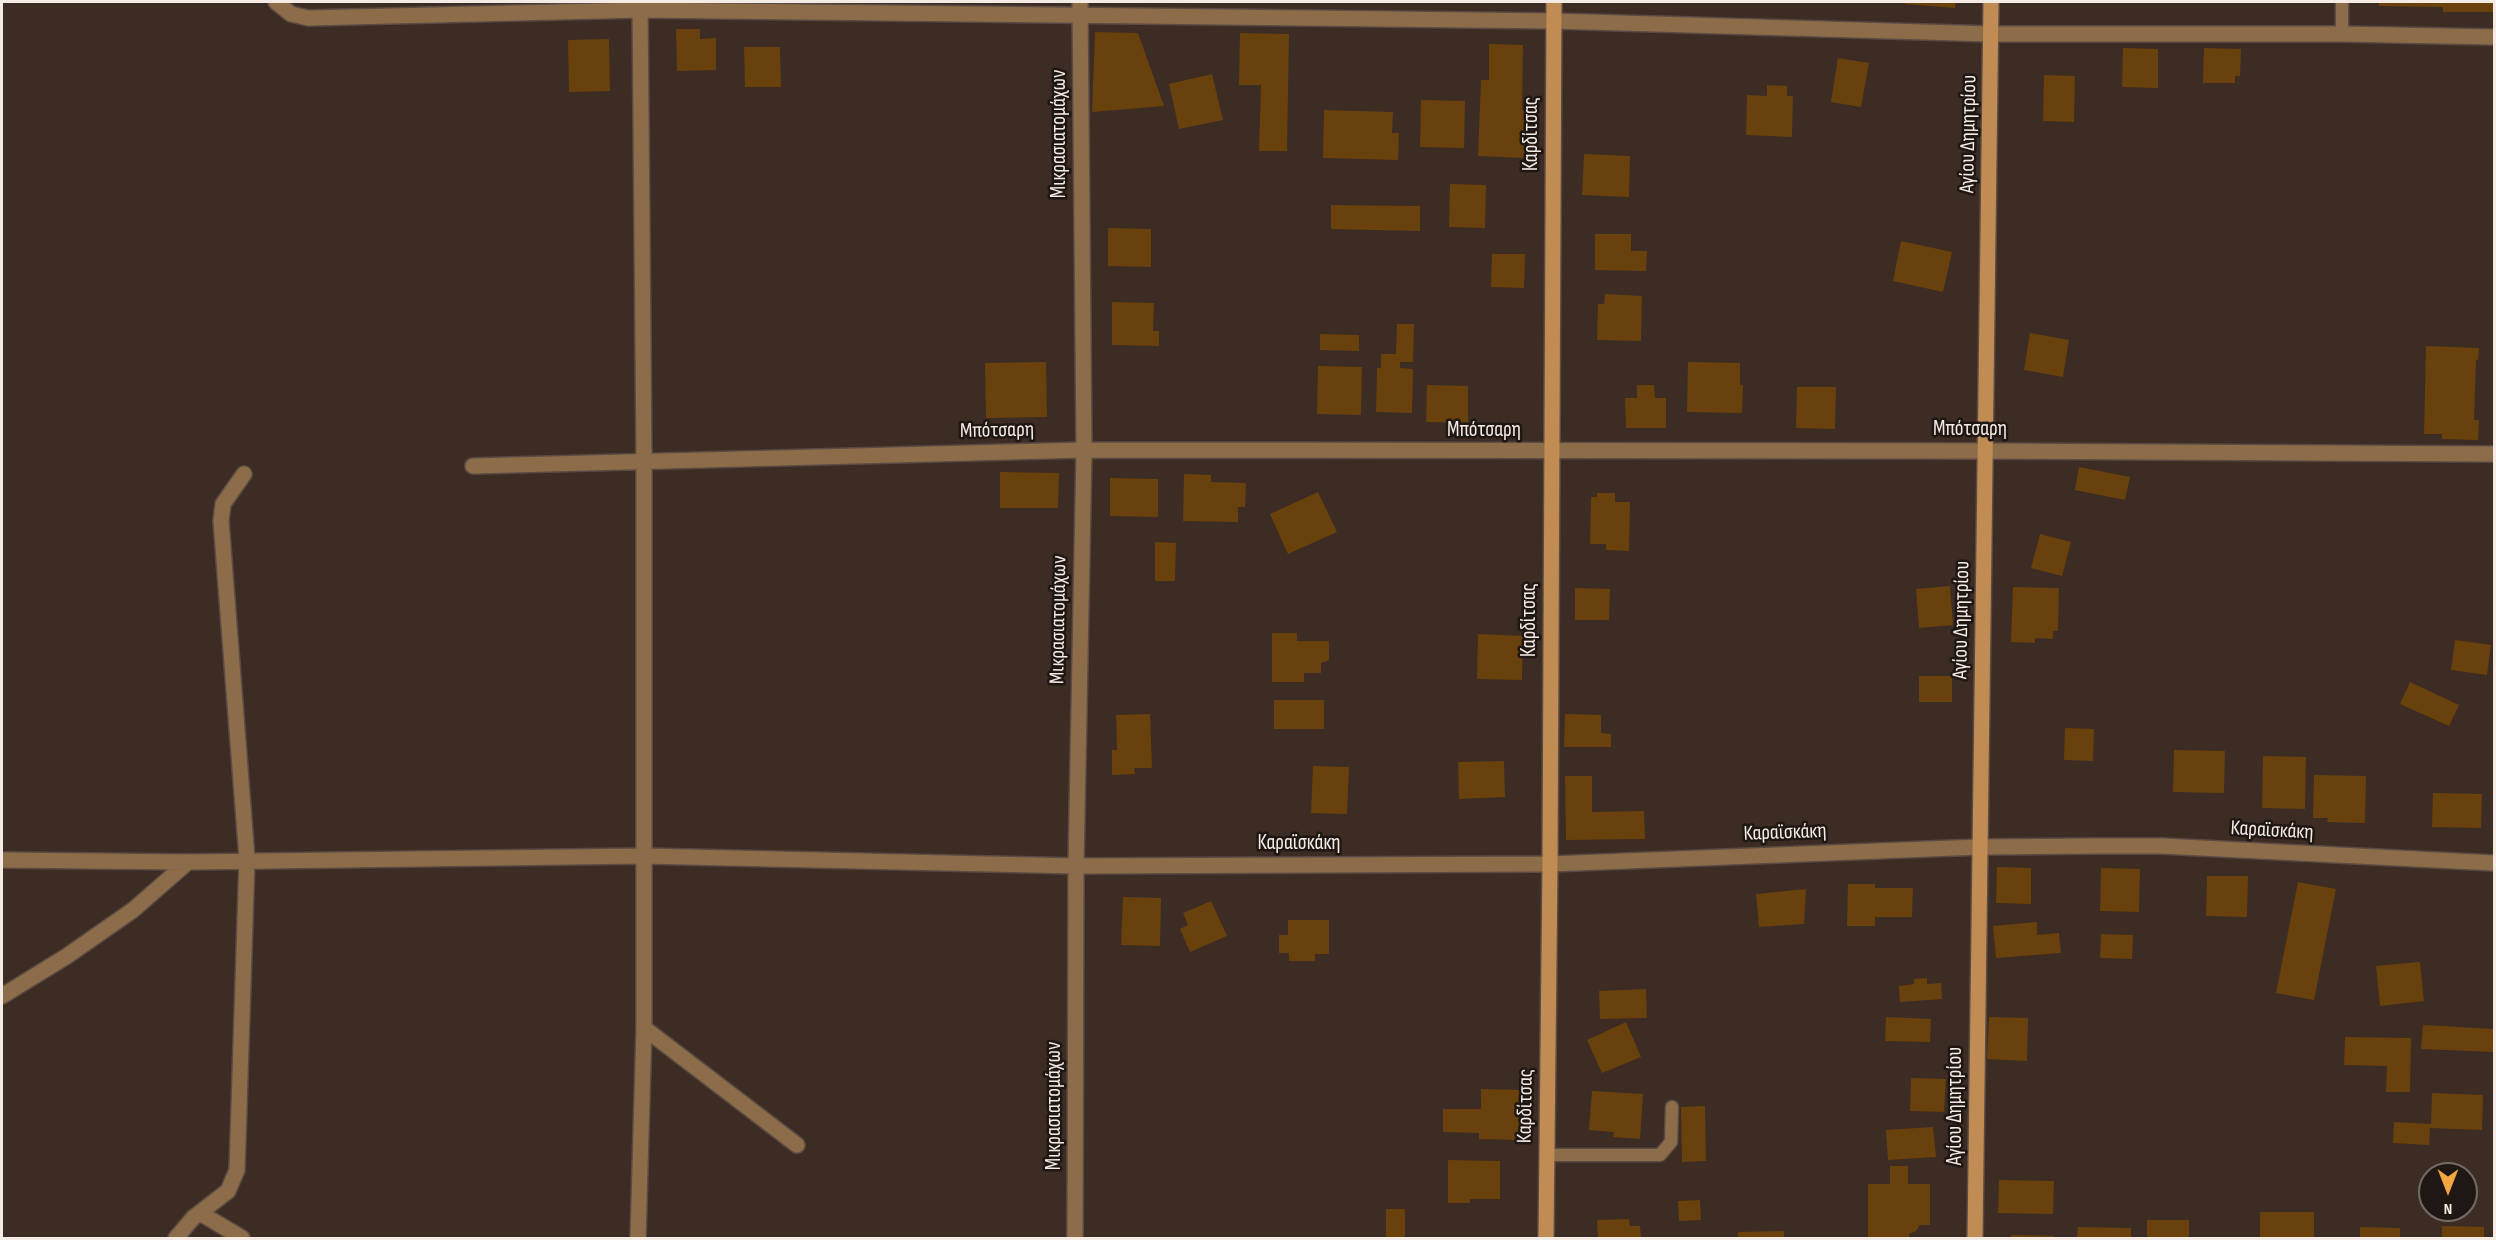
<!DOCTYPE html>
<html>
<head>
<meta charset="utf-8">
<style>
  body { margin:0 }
  #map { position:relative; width:2496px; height:1240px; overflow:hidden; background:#3c2c24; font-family:"Sofia Sans Condensed",sans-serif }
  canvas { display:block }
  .frame { position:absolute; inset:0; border:3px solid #f5ebe5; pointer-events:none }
  .north { position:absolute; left:2418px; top:1162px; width:60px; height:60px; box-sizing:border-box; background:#1e1713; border:2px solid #746c67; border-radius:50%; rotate:180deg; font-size:16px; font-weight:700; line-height:24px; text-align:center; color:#f5ebe5 }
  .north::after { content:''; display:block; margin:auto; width:21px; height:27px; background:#f2a541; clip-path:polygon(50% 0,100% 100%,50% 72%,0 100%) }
</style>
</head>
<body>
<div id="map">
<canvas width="2496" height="1240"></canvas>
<div class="frame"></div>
<div class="north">N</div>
</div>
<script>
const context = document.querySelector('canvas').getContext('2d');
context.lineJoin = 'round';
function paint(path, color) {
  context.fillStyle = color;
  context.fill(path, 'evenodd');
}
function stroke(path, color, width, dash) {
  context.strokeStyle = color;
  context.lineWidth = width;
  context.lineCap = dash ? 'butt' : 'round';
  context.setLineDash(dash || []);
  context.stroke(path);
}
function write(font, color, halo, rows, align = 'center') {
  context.font = font + ' "Sofia Sans Condensed",sans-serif';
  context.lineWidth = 5;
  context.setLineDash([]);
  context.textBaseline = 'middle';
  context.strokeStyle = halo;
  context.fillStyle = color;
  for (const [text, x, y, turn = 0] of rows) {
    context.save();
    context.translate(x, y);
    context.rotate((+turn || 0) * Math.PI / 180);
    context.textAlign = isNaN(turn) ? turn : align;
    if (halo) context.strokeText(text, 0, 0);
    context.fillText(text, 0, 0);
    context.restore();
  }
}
paint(new Path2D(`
  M1905,2H1956L1955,8L1905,4Z
  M2379,2H2493V12H2443V7L2379,6Z
  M676,29H700V39L716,38V70L677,71Z
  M1095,32L1138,33L1164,106L1092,112Z
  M1240,33L1289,34L1287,151H1259L1261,85H1239Z
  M609,39L610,91L569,92L568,40Z
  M1489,44L1523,45L1522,110H1526L1525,158L1478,156L1481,80H1489Z
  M744,47H780L781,87H745Z
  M2123,48L2158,49V88L2122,87Z
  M2204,48L2241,49L2240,76H2235V83H2203Z
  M1838,58L1869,63L1861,107L1831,102Z
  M1212,74L1223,120L1179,129L1169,84Z
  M2044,75L2075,76L2074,122L2043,121Z
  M1767,85L1787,86V96H1793L1792,137L1746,135L1747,95L1767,96Z
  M1421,100L1465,101L1464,148L1420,147Z
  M1324,110L1393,112L1392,133H1399L1398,160L1323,158Z
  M1584,154L1630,156L1629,197L1582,195Z
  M1450,184L1486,185L1485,228L1449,227Z
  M1331,205L1420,206V231L1331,229Z
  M1108,228L1151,229V267L1108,266Z
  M1595,234H1631V251H1647L1646,271L1595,270Z
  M1901,241L1952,252L1943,292L1893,281Z
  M1492,254H1525L1524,288L1491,287Z
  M1605,294L1642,296L1641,341L1597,340L1598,304H1604Z
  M1112,302L1154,303L1153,331H1159V346L1112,345Z
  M1397,324H1414L1413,362H1400V368L1413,369L1412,413L1376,412L1377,368H1381V354H1396Z
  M2030,333L2069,340L2063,377L2024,370Z
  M1320,334L1359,335V351L1320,350Z
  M2426,346L2479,348L2478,360H2476L2474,420H2479L2478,440L2442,439V434H2424Z
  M1046,362L1047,417L986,418L985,363Z
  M1688,362L1740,363V385H1743L1742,413L1687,412Z
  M1318,366L1362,367L1361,415L1317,414Z
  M1427,385L1468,386V423L1426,422Z
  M1637,385H1654L1655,398H1666V428H1626L1625,398H1637Z
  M1797,387H1836L1835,429L1796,428Z
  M2079,467L2130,477L2125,500L2075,490Z
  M1000,472L1059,473L1058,508H1000Z
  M1184,474L1211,475V482L1246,483L1245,507H1238V522L1183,521Z
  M1110,478L1158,479V517L1110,516Z
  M1318,492L1337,532L1288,554L1270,514Z
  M1597,493H1615V502H1630L1629,551L1606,550V544H1590L1591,497H1597Z
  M2040,534L2071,542L2062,576L2031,568Z
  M1155,542L1176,543L1175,581H1155Z
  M1950,586L1953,625L1919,628L1916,589Z
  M2013,587L2059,588L2058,631H2053V639L2035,638V643L2011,642Z
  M1575,588L1610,589L1609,620H1575Z
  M1272,633H1297V641H1329V660L1321,663V673H1304V682H1272Z
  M1478,634L1523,636L1522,680L1477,679Z
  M2455,640L2491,645L2487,675L2451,670Z
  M1919,676H1952V702H1919Z
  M2410,682L2459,705L2449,726L2400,704Z
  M1274,700H1324V729H1274Z
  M1150,714L1152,768H1134L1135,774L1112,775V750H1117L1116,715Z
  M1565,714L1601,715V733L1611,734V747H1564Z
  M2065,728L2094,729L2093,761L2064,760Z
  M2174,750L2225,751L2224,793L2173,792Z
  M2263,756L2306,757L2305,809L2262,808Z
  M1504,761L1505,797L1459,799L1458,762Z
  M1313,766L1349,767L1347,814L1311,813Z
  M2314,775L2366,776L2365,823L2327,822L2328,818H2313Z
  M1565,776H1592V812L1644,811L1645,839L1566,840Z
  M2433,793L2482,794L2481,828L2432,827Z
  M1997,867L2031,868V904L1996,903Z
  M2101,868L2140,869L2139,912L2100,911Z
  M2207,876H2248L2247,917L2206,916Z
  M2298,882L2336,889L2314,1000L2276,993Z
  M1848,884H1875V888H1913L1912,917H1875V926H1847Z
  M1806,889L1804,924L1759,927L1756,894Z
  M1123,897L1161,898L1160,946L1121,945Z
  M1211,901L1227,936L1190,952L1180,929L1188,925L1183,913Z
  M1288,920H1329V954H1315V961H1289V953H1279V935H1288Z
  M2037,922V935L2059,933L2061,953L1996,958L1993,926Z
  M2101,934L2133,935L2132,959L2100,958Z
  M2420,962L2424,1001L2380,1006L2376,966Z
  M1927,978V984L1941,983L1942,999L1900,1002L1899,986L1914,984V979Z
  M1646,989L1647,1018L1600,1019L1599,991Z
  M1886,1017L1931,1019L1930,1042L1885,1041Z
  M1989,1017L2028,1018L2027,1061L1987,1059Z
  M1626,1022L1641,1057L1602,1073L1587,1040Z
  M2423,1025L2494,1029V1052L2421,1049Z
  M2345,1037L2411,1038L2410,1092H2386L2387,1066L2344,1065Z
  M1911,1078L1946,1079L1944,1112L1910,1111Z
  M1481,1089L1520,1090V1140L1479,1139V1133L1443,1132V1109H1481Z
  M1592,1091L1643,1094L1640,1139L1613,1137L1614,1132L1589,1130Z
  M2432,1093L2483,1095L2482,1130L2430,1128L2429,1145L2393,1143L2394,1122L2431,1124Z
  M1705,1106L1706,1161L1682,1162L1681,1107Z
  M1933,1127L1936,1157L1888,1160L1886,1130Z
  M1448,1160L1500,1161V1199H1470V1203H1448Z
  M1890,1166H1908V1184H1930V1225H1920L1916,1231L1909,1234V1238H1868V1184H1890Z
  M1999,1180L2054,1181L2053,1214L1998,1213Z
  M1700,1200L1701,1220L1679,1221L1678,1201Z
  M1386,1209H1405V1238H1386Z
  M2260,1212H2314V1238H2260Z
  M1629,1219L1630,1226H1640L1641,1238H1598L1597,1220Z
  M2147,1220H2189V1238H2147Z
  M2442,1226L2484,1227V1238H2442Z
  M2078,1227L2131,1228V1238H2077Z
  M2360,1227L2400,1228V1238H2360Z
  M1784,1231V1238H1738V1232Z
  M2011,1235L2054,1236V1238H2011Z`), '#69410c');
const lane = new Path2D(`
  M2342,2V34
  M1547,1155H1660L1671,1142L1672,1107`);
const street = new Path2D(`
  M276,2L291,14L308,18L640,10L1554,21L1991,34H2342L2494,37
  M473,466L1084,450L1986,451L2494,454
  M2,860L188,862L643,856L1076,866L1550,864L1979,847L2098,846H2162L2494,863
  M2,996L67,956L133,910L188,862
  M644,1028L797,1145
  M200,1213L242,1238
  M176,1238L193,1218L228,1191L237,1170L247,859L221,521L223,504L244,474
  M638,1238L644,1028V461L640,2
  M1075,1238L1076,866L1084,450L1080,2`);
const secondary = new Path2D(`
  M1546,1238L1550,864L1554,2
  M1975,1238L1991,2`);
stroke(lane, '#5a4b43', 15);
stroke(street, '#5a4b43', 18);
stroke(secondary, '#5a4b43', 18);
stroke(lane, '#8d6c49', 12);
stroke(street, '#8d6c49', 15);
stroke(secondary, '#c18c53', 15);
write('21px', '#f5ebe5', '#1e1713', [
  ["Μικρασιατομάχων",1060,134,-90],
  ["Καρδίτσας",1532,134,-90],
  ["Αγίου Δημητρίου",1969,134,-89],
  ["Μπότσαρη",1970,430],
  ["Μπότσαρη",997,431,-1],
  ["Μπότσαρη",1484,431],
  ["Μικρασιατομάχων",1059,620,-89],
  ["Καρδίτσας",1530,620,-90],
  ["Αγίου Δημητρίου",1962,620,-89],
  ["Καραϊσκάκη",2272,831,3],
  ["Καραϊσκάκη",1785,833,-2],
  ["Καραϊσκάκη",1299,844],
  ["Μικρασιατομάχων",1055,1106,-90],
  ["Καρδίτσας",1526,1106,-89],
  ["Αγίου Δημητρίου",1956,1106,-90]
]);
</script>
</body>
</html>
